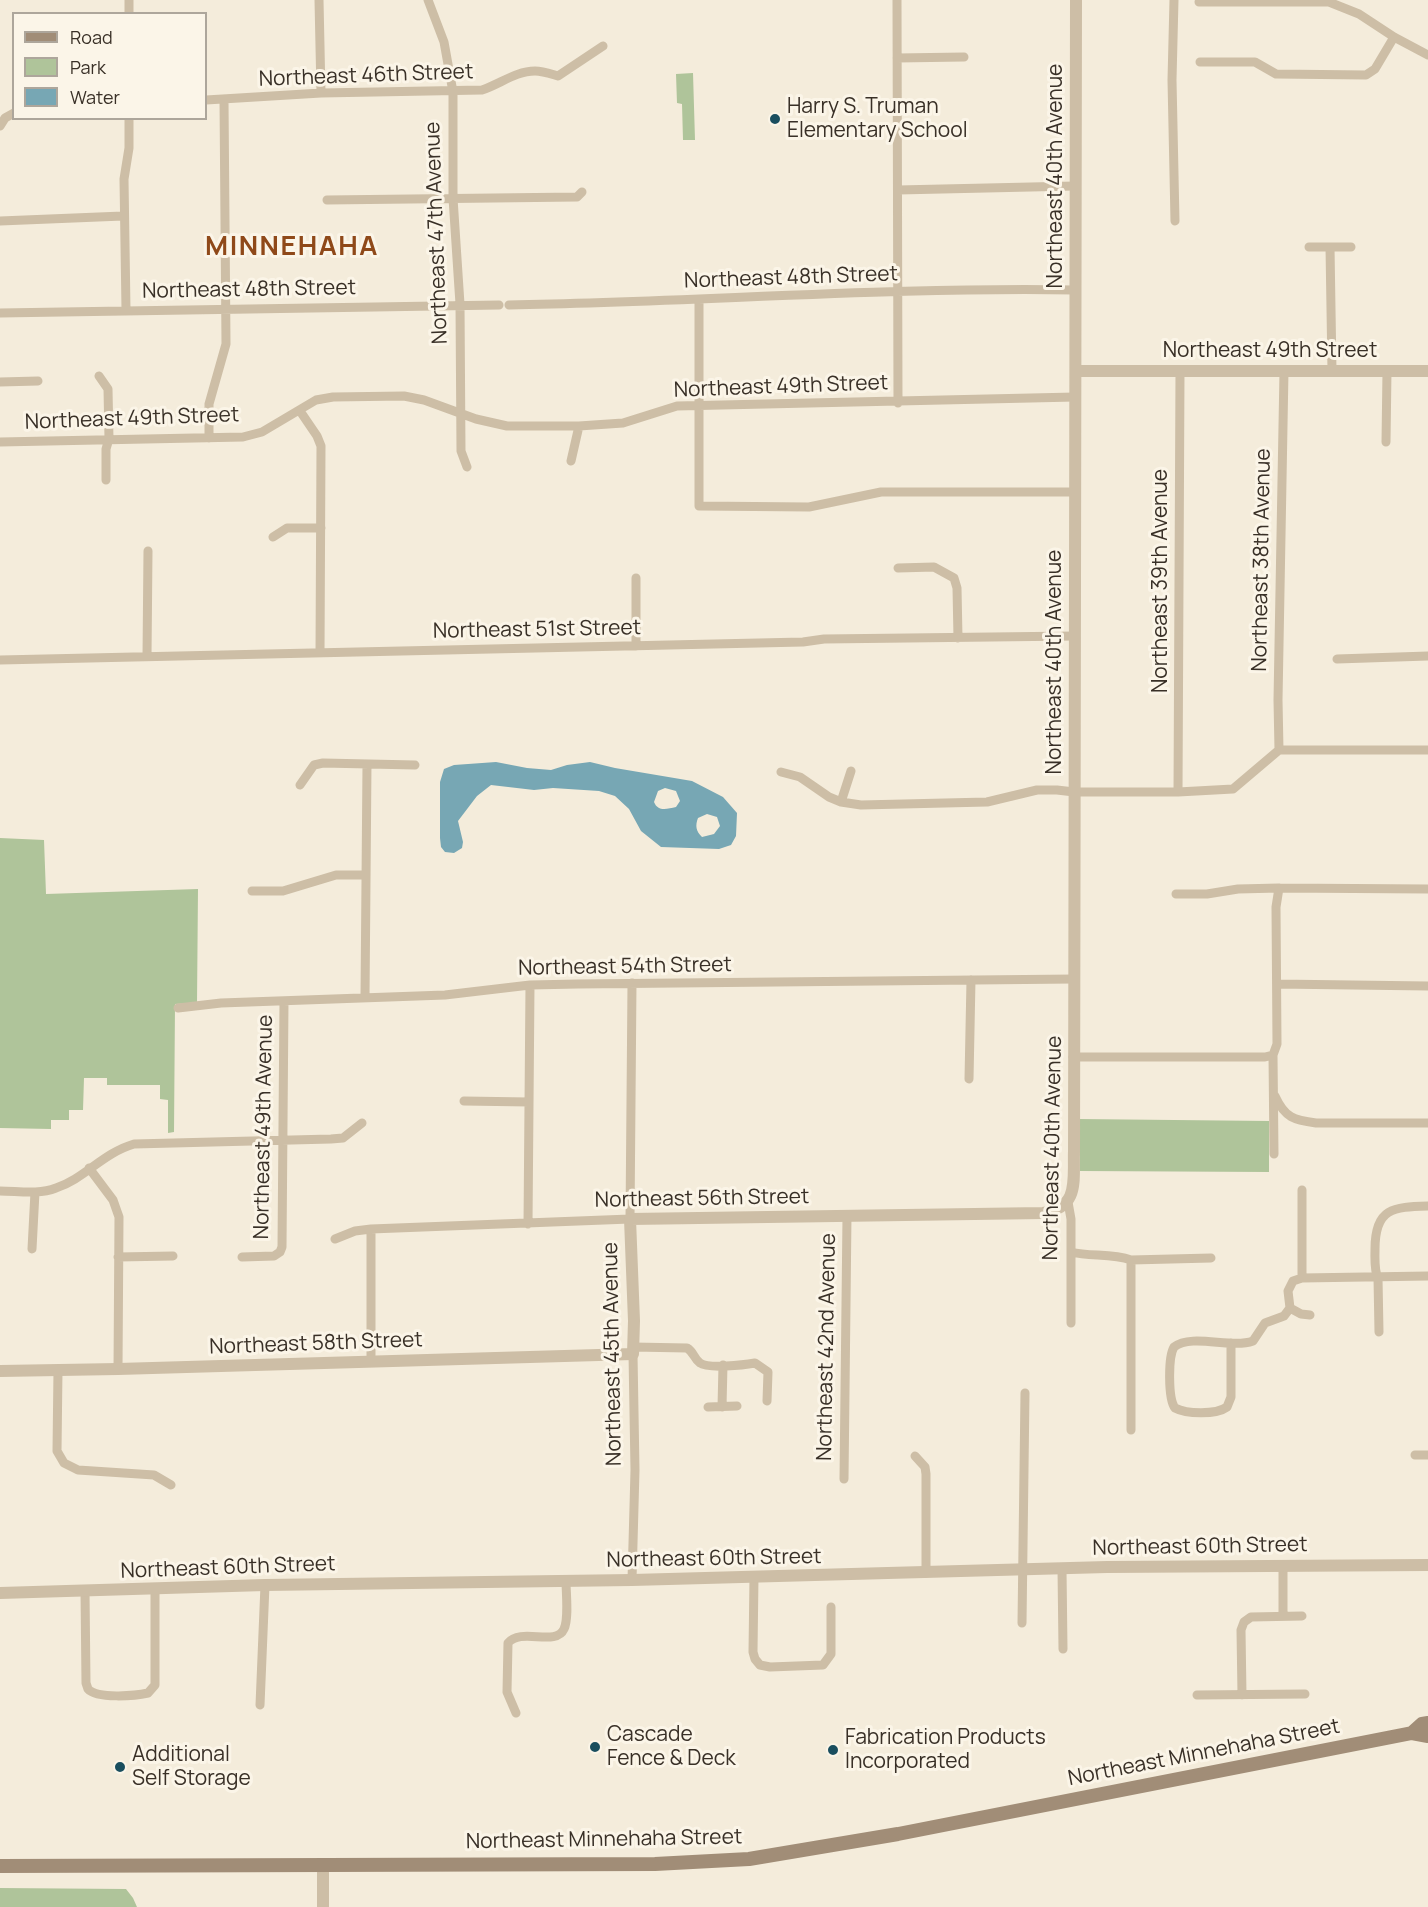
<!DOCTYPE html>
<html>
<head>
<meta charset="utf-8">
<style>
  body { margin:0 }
  #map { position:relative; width:1428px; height:1907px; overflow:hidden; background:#f4ecdb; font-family:Manrope,sans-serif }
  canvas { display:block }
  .legend { position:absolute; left:12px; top:12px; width:195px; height:108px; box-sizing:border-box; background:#fbf5e8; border:2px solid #ada69b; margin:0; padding:8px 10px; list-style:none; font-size:18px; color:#393027 }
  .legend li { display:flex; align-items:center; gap:12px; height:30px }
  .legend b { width:30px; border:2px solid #ada69b }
</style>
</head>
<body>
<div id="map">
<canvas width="1428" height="1907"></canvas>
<ul class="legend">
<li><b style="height:8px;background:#a18d77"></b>Road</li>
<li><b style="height:16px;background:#afc49a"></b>Park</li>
<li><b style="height:16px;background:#77a7b4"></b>Water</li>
</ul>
</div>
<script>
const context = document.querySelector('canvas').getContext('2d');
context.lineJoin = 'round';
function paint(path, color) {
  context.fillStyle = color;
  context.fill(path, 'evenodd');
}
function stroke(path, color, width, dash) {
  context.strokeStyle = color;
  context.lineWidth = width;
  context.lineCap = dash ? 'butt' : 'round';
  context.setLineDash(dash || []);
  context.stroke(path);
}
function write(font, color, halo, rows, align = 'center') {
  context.font = font + ' Manrope,sans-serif';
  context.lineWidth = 6;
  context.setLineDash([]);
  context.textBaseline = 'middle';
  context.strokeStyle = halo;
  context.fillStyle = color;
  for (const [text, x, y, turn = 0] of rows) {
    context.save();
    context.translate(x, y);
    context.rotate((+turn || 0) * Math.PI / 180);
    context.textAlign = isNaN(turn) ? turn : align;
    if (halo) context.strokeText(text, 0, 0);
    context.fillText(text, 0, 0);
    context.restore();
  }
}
paint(new Path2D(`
  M693,73L695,140H683L682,104L677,103L676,74Z
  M0,838L44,840L46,894L198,889L197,1003L175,1004L174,1132L168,1133V1100L160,1099V1085H107V1078H84L83,1110H69V1120H51V1129L0,1128Z
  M1079,1119L1269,1121V1172L1080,1171Z
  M0,1888L126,1889L133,1898L137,1907H0Z`), '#afc49a');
paint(new Path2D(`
  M496,762L527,768L551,770L567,765L590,762L615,768L692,781L723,797L737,813L736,836L731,845L719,849L661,847L641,831L629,809L615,796L599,791L553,788L534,790L491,785L477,796L458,821L463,842L462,848L454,853L445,852L441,847L440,838V782L444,769L454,765ZM665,788L676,791L680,801L676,807C667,809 658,812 654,802L658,791ZM707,814L717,817L720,826L714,834L702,837C696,831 695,826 698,818Z`), '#77a7b4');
stroke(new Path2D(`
  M319,0L321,93
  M428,0L444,42L453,92V198L460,304L461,451L467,467
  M897,0L898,403
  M1174,0L1172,80L1175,221
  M1199,2H1329L1359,14L1394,37L1428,55
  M129,14V0
  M897,58L964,57
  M1200,62H1255L1276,74L1366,75L1375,69L1394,37
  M206,100L321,93L482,90C500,84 516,71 535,71C543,71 551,74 558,76L603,46
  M0,126L5,118L14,113
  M898,190L1075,186
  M327,200L577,197L582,192
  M0,221L123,216
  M1309,247H1351
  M1330,247L1332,371
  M699,301V506L809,507L881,492H1075
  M509,305C698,302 886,287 1075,290
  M126,310L124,179L129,148V118
  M0,313L499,305
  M99,376L108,389L109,439L106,449V480
  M0,382L38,381
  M300,411L317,436L321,446L320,653
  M209,438V404L226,344L224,100
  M0,442L243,437L262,432L316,400L333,397L404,396L424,400L476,419L507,426H579L623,423L677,406L1075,397
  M1386,442L1387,371
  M571,461L579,426
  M273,537L287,528H321
  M898,568L934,567L954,578L957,588L958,638
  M636,578V646
  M147,656L148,551
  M1337,659L1428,656
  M0,660L803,642L824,639L1075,636
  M1279,750L1278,700L1284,371
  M781,772L800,777L829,797L841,802L861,805L987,802L1037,790H1057L1074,792H1178L1233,789L1279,750H1428
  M300,785L314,765L323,763L415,765
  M1178,792L1180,371
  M841,802L851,771
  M252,891H283L336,875H366
  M1176,894H1207L1238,889L1279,888L1428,889
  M1277,984L1428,986
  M365,997L367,764
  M178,1008L221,1003L445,995L530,985L578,984L1074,979
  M1073,1057H1265L1273,1055
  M969,1079L971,980
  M1275,1096C1285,1118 1294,1120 1316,1123H1428
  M464,1101L529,1102
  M1274,1154L1273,1055L1277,1044L1276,907L1279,888
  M89,1168L113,1200L119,1217L118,1369
  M1302,1190V1278
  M0,1191C18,1191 38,1195 56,1188C84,1179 103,1153 134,1144L331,1139L343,1138L362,1123
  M1068,1202L1071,1219V1323
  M528,1224L530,985
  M371,1229V1361
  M335,1239L355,1231L371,1229L630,1219L632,983
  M32,1249L35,1192
  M1071,1252C1090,1257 1111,1253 1131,1260L1211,1258
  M118,1257L173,1256
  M242,1257L274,1256L280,1252L282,1247L284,1001
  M1131,1260V1430
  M1290,1308L1301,1314L1310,1315
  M1379,1332L1378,1278C1374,1270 1375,1259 1375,1249C1375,1208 1393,1207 1428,1206
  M1231,1343V1397L1227,1407C1216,1415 1186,1414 1175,1408C1168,1399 1168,1357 1174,1347C1192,1333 1231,1349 1253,1341L1265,1323L1284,1316L1290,1308L1288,1291L1293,1281L1302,1278L1428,1276
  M633,1347L687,1348C694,1352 694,1359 700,1363C708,1369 744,1365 755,1363L768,1372L767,1401
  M58,1370L57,1451L64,1463L78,1470L154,1475L171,1485
  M708,1407L737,1406
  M722,1407L723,1365
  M1415,1455H1428
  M915,1456L925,1467L926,1474V1573
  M844,1479L847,1216
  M1062,1569L1063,1649
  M754,1577L753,1652L755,1659L760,1665L770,1667L823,1665L831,1654V1607
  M632,1580L635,1470L633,1354
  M85,1591L86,1683L88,1689C97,1699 135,1696 148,1693L155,1685V1589
  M1283,1616V1566
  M1022,1623L1025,1393
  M1197,1695L1305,1694
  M1242,1695L1241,1630L1244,1622L1251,1617L1302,1616
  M260,1705L265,1585
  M516,1713L507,1692L508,1643C521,1627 556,1647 564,1629C569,1619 566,1593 566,1581`), '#cdbea6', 9);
stroke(new Path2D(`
  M1076,371H1428
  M0,1371L118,1369L633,1354L634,1321L630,1219L1043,1213C1080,1207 1073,1181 1074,1151L1076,0
  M0,1593L265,1585L632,1580L1107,1567L1428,1565
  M323,1907V1864`), '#cdbea6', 12);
stroke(new Path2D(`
  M1412,1733L1422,1724L1428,1723
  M0,1866L655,1864L749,1859L898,1834L1412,1733L1428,1736`), '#a18d77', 14);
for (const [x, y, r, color] of [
  [775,119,6,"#194e5e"],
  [595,1747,6,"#194e5e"],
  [833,1750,6,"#194e5e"],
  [120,1767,6,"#194e5e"]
]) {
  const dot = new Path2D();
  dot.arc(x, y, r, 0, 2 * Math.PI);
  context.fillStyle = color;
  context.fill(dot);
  stroke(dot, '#fbf5e8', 2);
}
write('21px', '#393027', '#fbf5e8', [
  ["Northeast 46th Street",366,76,-2],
  ["Northeast 40th Avenue",1056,176,-90],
  ["Northeast 47th Avenue",437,233,-92],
  ["Northeast 48th Street",791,278,-2],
  ["Northeast 48th Street",249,290,-1],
  ["Northeast 49th Street",1270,351],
  ["Northeast 49th Street",781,387,-2],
  ["Northeast 49th Street",132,419,-2],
  ["Northeast 38th Avenue",1262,560,-89],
  ["Northeast 39th Avenue",1161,581,-90],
  ["Northeast 51st Street",537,630,-1],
  ["Northeast 40th Avenue",1055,662,-90],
  ["Northeast 54th Street",625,967,-1],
  ["Northeast 49th Avenue",264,1127,-89],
  ["Northeast 40th Avenue",1053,1148,-89],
  ["Northeast 56th Street",702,1199,-1],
  ["Northeast 58th Street",316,1344,-2],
  ["Northeast 42nd Avenue",827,1347,-89],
  ["Northeast 45th Avenue",613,1354,-91],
  ["Northeast 60th Street",1200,1547,-1],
  ["Northeast 60th Street",714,1559,-1],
  ["Northeast 60th Street",228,1568,-2],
  ["Northeast Minnehaha Street",1204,1753,-11],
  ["Northeast Minnehaha Street",604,1840,-1]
]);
write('21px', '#393027', '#fbf5e8', [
  ["Harry S. Truman",787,107],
  ["Elementary School",787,131],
  ["Cascade",607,1735],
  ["Fence & Deck",607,1759],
  ["Fabrication Products",845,1738],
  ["Incorporated",845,1762],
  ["Additional",132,1755],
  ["Self Storage",132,1779]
], 'left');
context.letterSpacing = '1.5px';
write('bold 27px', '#8f4919', '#fbf5e8', [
  ["MINNEHAHA",292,247]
]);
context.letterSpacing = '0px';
</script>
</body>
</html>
